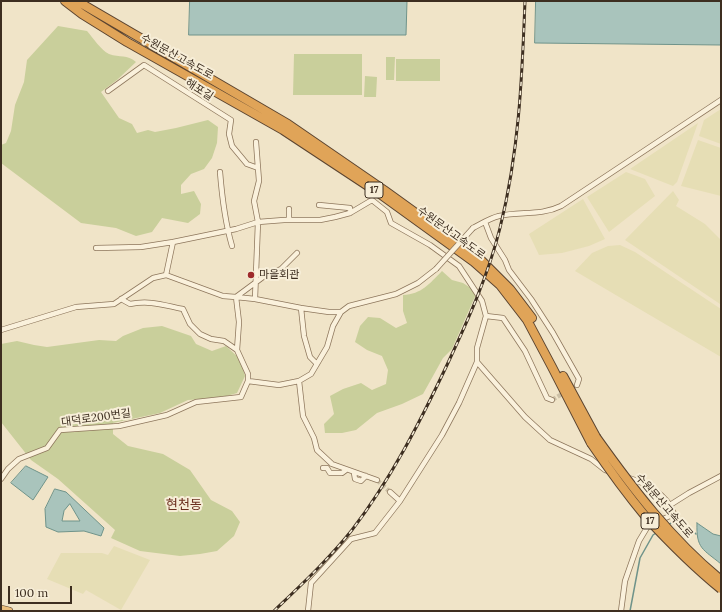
<!DOCTYPE html>
<html>
<head>
<meta charset="utf-8">
<style>
  body { margin:0 }
  #map { position:relative; width:722px; height:612px; overflow:hidden; background:#f0e4c8; font-family:Lora,serif }
  canvas { display:block }
  .frame { position:absolute; inset:0; border:2px solid #3d2e20; pointer-events:none }
  .scale { position:absolute; left:8px; top:586px; width:64px; height:18px; box-sizing:border-box; border:2px solid #3d2e20; border-top:0; padding-left:5px; font-size:12px; line-height:14px; white-space:nowrap; color:#3d2e20; -webkit-text-stroke:3px #f7eed8; paint-order:stroke }
</style>
</head>
<body>
<div id="map">
<canvas width="722" height="612"></canvas>
<div class="frame"></div>
<div class="scale">100 m</div>
</div>
<script>
const context = document.querySelector('canvas').getContext('2d');
context.lineJoin = 'round';
function paint(path, color) {
  context.fillStyle = color;
  context.fill(path, 'evenodd');
}
function stroke(path, color, width, dash) {
  context.strokeStyle = color;
  context.lineWidth = width;
  context.lineCap = dash ? 'butt' : 'round';
  context.setLineDash(dash || []);
  context.stroke(path);
}
function write(font, color, halo, rows, align = 'center') {
  context.font = font + ' Lora,"Noto Sans KR",serif';
  context.lineWidth = 4;
  context.setLineDash([]);
  context.textBaseline = 'middle';
  context.strokeStyle = halo;
  context.fillStyle = color;
  for (const [text, x, y, turn = 0] of rows) {
    context.save();
    context.translate(x, y);
    context.rotate((+turn || 0) * Math.PI / 180);
    context.textAlign = isNaN(turn) ? turn : align;
    if (halo) context.strokeText(text, 0, 0);
    context.fillText(text, 0, 0);
    context.restore();
  }
}
paint(new Path2D(`
  M721,109V144L699,136L704,120Z
  M698,123L677,182L673,186L630,169Z
  M698,140L721,148V196L681,186Z
  M626,172L645,179L655,196L609,232L587,197Z
  M673,191L679,200L676,206L705,224L721,240V303L720,304L625,240Z
  M583,199L605,239L589,246L562,253L539,255L529,234Z
  M620,245L635,252L721,309V357L575,271L592,253L608,246Z
  M114,546L150,560L121,610L86,590L83,594L47,579L61,553H102L108,555Z`), '#e6deb5');
paint(new Path2D(`
  M58,26L87,31C93,38 101,50 109,54C120,58 127,54 136,62L117,80L101,92L119,118L132,124L137,133L148,130L155,132L176,128L208,120L218,127L217,143L212,158L204,169L191,174L181,185V194L194,191L201,204L200,214L188,223L162,218L152,232L136,236L116,228L81,223L1,163V145L6,143L11,131L15,105L24,82L27,60Z
  M294,54H362V95H293Z
  M386,57H395L394,80H386Z
  M396,59H440V81H396Z
  M365,76L377,77L376,97H364Z
  M442,271L452,280L463,283L477,292L452,349L443,358L423,394L402,404L377,413L356,430L342,433H325L324,424L334,414L330,396L343,389L361,383L372,390L386,384L388,370L382,356L367,350L355,342L360,326L368,317L380,318L396,328L407,323L403,311V295C422,294 429,284 442,271Z
  M162,326L191,336L196,344L212,351L226,346L241,360L245,376L237,393L220,398L188,400L160,413L113,423V434L128,446L163,454L190,470L211,500L232,511L240,522L234,536L217,551L200,554L180,556L140,551L111,538L115,530L58,479L31,460L1,422V344L17,341L34,345L47,347L99,340L116,341L123,336L143,328Z`), '#c9cf9b');
const water = new Path2D(`
  M190,1H407L406,35H189Z
  M536,1H721V45L535,43Z
  M26,466L48,477L33,500L11,483Z
  M55,489L66,492L104,528L101,536L84,531L58,532L46,527L45,509ZM70,504L80,521H62L64,511Z
  M697,523L713,534L721,536V564C703,549 696,549 697,523Z`);
paint(water, '#a9c4bc');
stroke(water, '#6f938a', 1);
stroke(new Path2D(`
  M668,525L671,523L690,528L696,534
  M630,611L640,558L653,535L656,533`), '#6f938a', 1.5);
stroke(new Path2D(`
  M552,400L577,385
  M377,480L390,492`), '#ccc0a6', 4.5, [4.5, 2]);
const minor = new Path2D(`
  M108,91L144,65L231,120L229,134L232,146L247,164L258,168
  M256,142L259,181L254,201L258,222L255,299L301,308L304,336L310,357L317,364
  M220,172C222,197 225,222 232,246
  M319,205L350,208V213
  M289,220V209
  M485,222L491,238L505,260L509,270L531,299L553,333L579,379L577,385
  M473,228C481,224 490,218 499,216C520,211 541,216 561,206L721,100
  M96,248L141,247L173,242
  M166,275L223,296L236,297L263,277L281,269L297,253
  M121,299L130,304C150,300 163,305 183,309L190,324L200,334L211,339L224,341L237,350
  M301,308L329,312H341
  M486,316L503,318L525,351L547,398L552,400
  M1,330L76,307L114,304L153,278L166,275L173,242L236,229L258,222L284,220H320L335,217L350,213L372,200L387,212L391,223L430,245L459,266L482,301L486,316L477,348V362
  M248,381V374L237,350L239,322L236,297L255,299
  M299,381L303,416L314,438L317,450L332,464L377,480
  M323,468H327L330,473H342L346,470
  M354,473L355,479L361,481L366,476
  M626,477C645,483 658,489 670,505
  M1,479L8,469L19,459L47,448L60,430L119,426L167,415L196,402L241,397L248,381L279,385L299,381L311,374L327,347L333,326L341,312L349,306L396,294L418,283L436,269
  M390,492L400,501
  M308,611L311,583L351,539L375,533L400,501L442,435L459,403L477,362L525,417L550,440L591,459L605,470L609,471
  M621,611L625,581L639,541L648,526L674,514L670,505L689,493L721,476`);
const trunk = new Path2D(`
  M1,609L9,611`);
const motorway = new Path2D(`
  M65,1L82,14L127,42L283,130L380,194L474,262L500,285L527,320L552,367L591,443
  M77,1L288,124L384,190L481,260L510,289L532,318
  M563,376L596,437`);
stroke(minor, '#8d765c', 6);
stroke(trunk, '#5b4430', 8);
stroke(motorway, '#5b4430', 10);
stroke(minor, '#faf1dc', 4.5);
stroke(trunk, '#eabe7c', 7);
stroke(motorway, '#e0a458', 8);
const rail = new Path2D(`
  M274,611C301,585 329,559 352,530C391,479 420,422 447,365C468,320 488,276 500,228C519,152 522,79 525,1`);
stroke(rail, '#3d2e20', 3);
stroke(rail, '#f7eed8', 1.5, [4.5]);
const minorBridge = new Path2D(`
  M436,269L473,228`);
const motorwayBridge = new Path2D(`
  M596,437C633,489 671,539 721,580
  M591,443C608,468 626,493 646,517C669,542 694,567 721,589`);
stroke(minorBridge, '#8d765c', 6, []);
stroke(motorwayBridge, '#5b4430', 10, []);
stroke(minorBridge, '#faf1dc', 4.5);
stroke(motorwayBridge, '#e0a458', 8);
for (const [x, y, r, color] of [
  [251,275,4,"#9e2a2b"]
]) {
  const dot = new Path2D();
  dot.arc(x, y, r, 0, 2 * Math.PI);
  context.fillStyle = color;
  context.fill(dot);
  stroke(dot, '#f7eed8', 1.5);
}
for (const [x, y, w] of [
  [374,190,18],
  [650,521,18]
]) {
  const box = new Path2D();
  box.roundRect(x - w / 2, y - 8, w, 16, 3);
  context.fillStyle = '#f7eed8';
  context.fill(box);
  stroke(box, '#3d2e20', 1);
}
write('bold 10px', '#3d2e20', null, [
  ["17",374,190],
  ["17",650,521]
]);
write('11px', '#3d2e20', '#f7eed8', [
  ["수원문산고속도로",177,57,29],
  ["해포길",199,90,32],
  ["수원문산고속도로",451,233,36],
  ["대덕로200번길",96,418,-8],
  ["수원문산고속도로",664,506,49]
]);
write('11px', '#3d2e20', '#f7eed8', [
  ["마을회관",259,275]
], 'left');
write('13px', '#6b2e1e', '#f7eed8', [
  ["현천동",184,505]
]);
</script>
</body>
</html>
